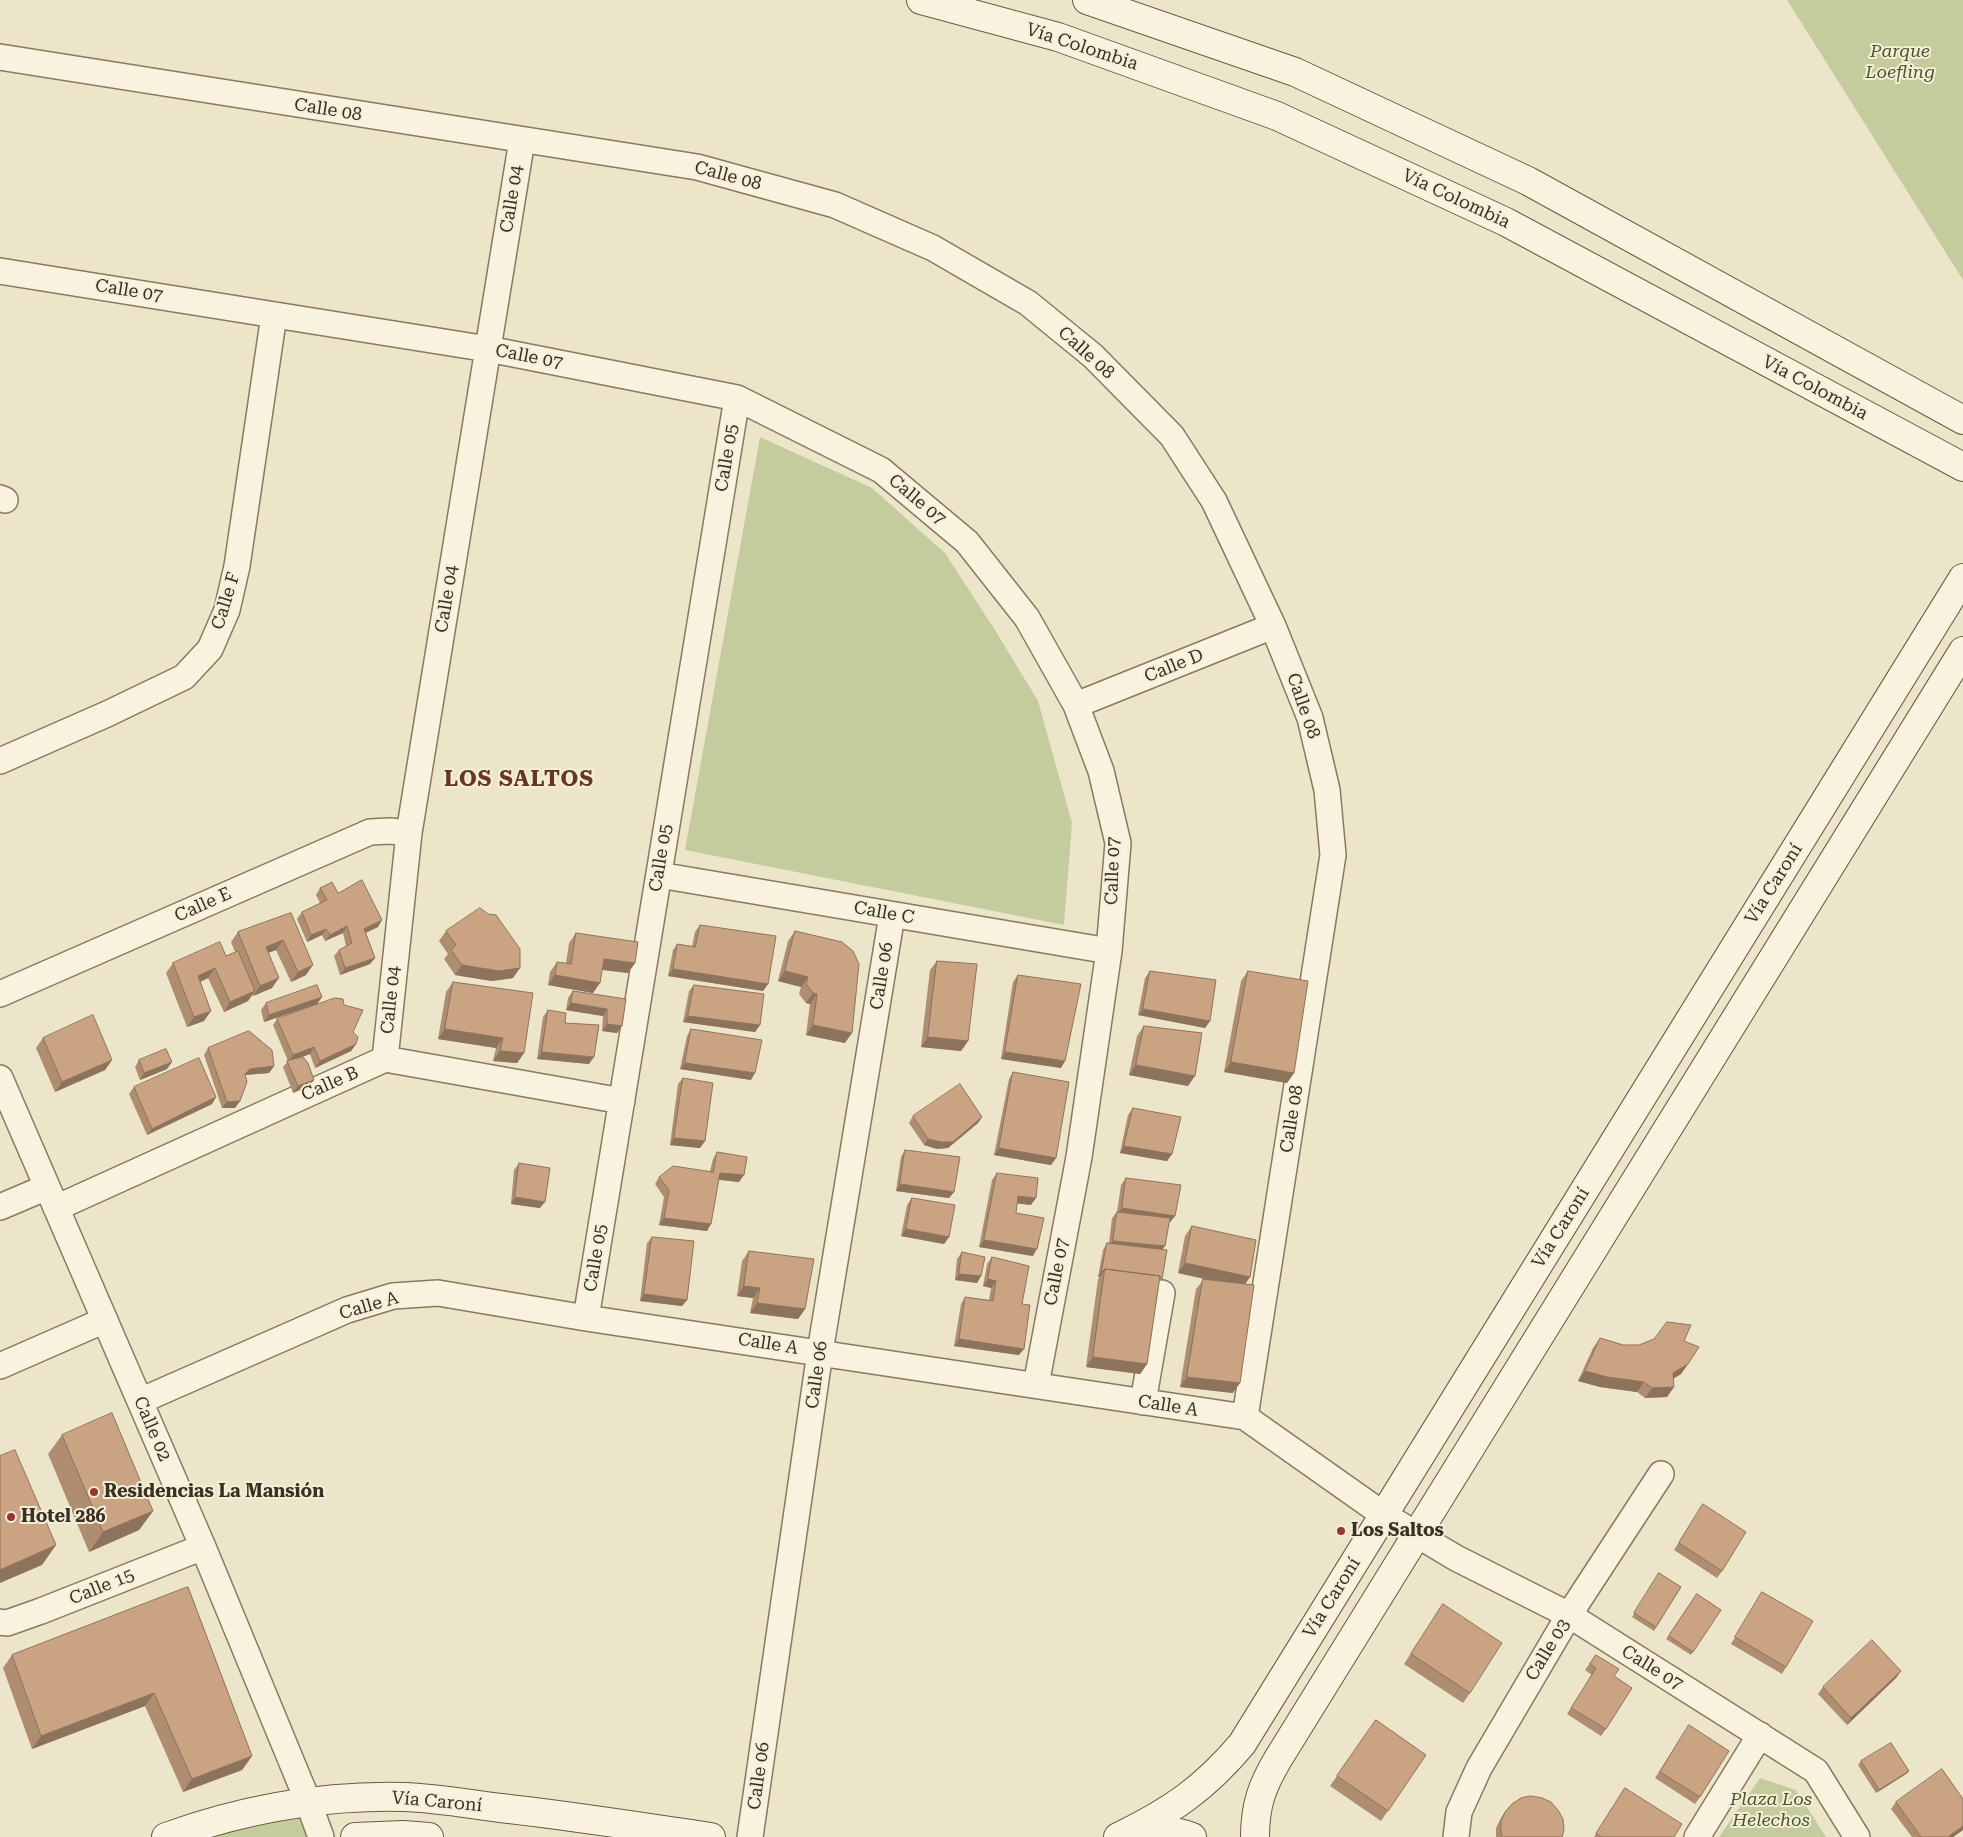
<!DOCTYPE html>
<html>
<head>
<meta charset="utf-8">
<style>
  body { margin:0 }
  canvas { display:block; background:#ede5ca }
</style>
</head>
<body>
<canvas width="1963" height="1837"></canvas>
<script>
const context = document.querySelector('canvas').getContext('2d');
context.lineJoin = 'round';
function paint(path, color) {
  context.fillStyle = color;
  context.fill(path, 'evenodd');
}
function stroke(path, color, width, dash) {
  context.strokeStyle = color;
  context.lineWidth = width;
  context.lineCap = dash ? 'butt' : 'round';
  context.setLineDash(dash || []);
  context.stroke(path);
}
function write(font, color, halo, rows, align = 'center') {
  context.font = font + ' "Roboto Serif",serif';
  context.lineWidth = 4;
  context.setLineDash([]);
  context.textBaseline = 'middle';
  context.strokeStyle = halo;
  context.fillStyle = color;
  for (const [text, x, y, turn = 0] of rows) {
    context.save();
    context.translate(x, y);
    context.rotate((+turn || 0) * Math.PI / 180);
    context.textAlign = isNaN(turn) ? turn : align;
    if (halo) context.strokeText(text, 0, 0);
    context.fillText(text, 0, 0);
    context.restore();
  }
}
paint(new Path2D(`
  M1787,0H1963V280Z
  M760,437L872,488L945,553L995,630L1038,701L1072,823L1064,925L685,850Z
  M1760,1778L1796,1790L1826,1837H1719Z
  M309,1804L321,1837H166Z`), '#c4cc9e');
const street = new Path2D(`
  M0,57L697,167L835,205L933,248L1028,303L1093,356L1172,436L1214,501L1273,626L1310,718L1327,790L1333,855L1245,1417
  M0,271L488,349L737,398L881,470L967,542L1027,618L1076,705L1101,771L1118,843L1109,951L1079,1157L1036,1385
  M0,498L5,500
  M1076,705L1273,626
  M0,761L107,714L184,677L210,649L227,610L237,566L274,315
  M659,875L1109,951
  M0,994L370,832L390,831L409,833
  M385,1059L409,833L522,140
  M0,1078L203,1547L309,1804L321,1837
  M0,1207L47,1187
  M56,1208L385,1059L622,1101
  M586,1318L737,398
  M0,1366L105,1320
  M140,1401L347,1310L393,1296L438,1293L586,1318L1245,1417L1384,1515L1456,1558L1569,1615L1816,1771L1857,1837
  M1143,1402L1162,1293
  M0,1622L7,1623L41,1611L203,1547
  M750,1837L820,1352L892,915
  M1456,1837L1459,1812L1479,1768L1569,1615L1661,1474
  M1697,1837L1760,1735`);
const secondary = new Path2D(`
  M921,0L1058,37L1277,116L1506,222L1963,467
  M1087,0L1295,72L1528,181L1963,420
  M1135,1833C1155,1828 1172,1829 1192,1837
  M166,1837C241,1810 323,1795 404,1797C436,1798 469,1804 501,1808C572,1816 641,1827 711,1837
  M355,1837L403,1835L429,1837
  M1118,1837C1170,1812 1204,1789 1242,1744L1963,578
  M1255,1837C1255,1805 1262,1786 1278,1759L1963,651`);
stroke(street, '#8a785f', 28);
stroke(secondary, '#6c5942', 30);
stroke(street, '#f8f2de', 25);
stroke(secondary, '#f8f2de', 28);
paint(new Path2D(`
  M320,888L338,893L378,927L366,933L375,958L370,964L340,975L334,956L339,950L346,946L343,933L325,941L322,935L307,942L297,919L302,912L320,903L316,895Z
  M291,913L306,975L291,982L276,950L268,953L272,988L253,996V994L248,1001L224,1012L208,978L200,982L204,1021L187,1027L166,973L173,963L226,956L235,952L231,942L238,932Z
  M700,925L768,984L763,991L668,976L673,950L677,944L692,946L695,932Z
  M446,931L513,978L492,981L455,975L444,959L448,954L439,941Z
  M795,931L845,1043L806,1035L810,1004L806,1003L799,994L801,987L778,981L788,941Z
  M576,933L635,963L628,973L602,970L593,993L548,985L550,972L557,962L566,963L569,943Z
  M937,961L968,1041L961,1051L921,1047L930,970Z
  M1150,971L1210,1021L1205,1028L1138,1015L1145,978Z
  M1248,971L1294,1073L1287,1083L1224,1072L1241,981Z
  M1018,975L1061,1068L1001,1059L1013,982Z
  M453,982L524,1053L517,1063L493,1061L496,1048L438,1039L446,992Z
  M694,985L760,1025L755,1032L683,1022L689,991Z
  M573,991L626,999L622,1026L617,1033L602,1031L603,1016L566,1010L568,998Z
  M322,997L317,1004L264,1022L261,1010L266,1003Z
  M548,1010L565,1023L589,1064L537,1059L543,1017Z
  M277,1019L353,1032L356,1044L351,1051L315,1068L310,1054L298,1058L314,1080L309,1086L293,1093L283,1067L288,1061L273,1025Z
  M1144,1026L1188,1086L1129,1075L1137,1036Z
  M691,1029L751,1080L680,1069L687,1036Z
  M43,1038L112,1060L105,1070L55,1092L36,1048Z
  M208,1048L274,1066L269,1073L245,1075L240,1101L235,1108H222L204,1055Z
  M139,1060L167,1069L140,1080L135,1067Z
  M1013,1072L1056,1158L1051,1165L994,1155L1009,1079Z
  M683,1078L705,1141L700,1148L670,1145L678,1084Z
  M134,1087L216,1097L212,1104L147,1135L129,1094Z
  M1133,1108L1172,1154L1167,1161L1120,1153L1128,1115Z
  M913,1116L982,1117L978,1123L948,1148L937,1149L924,1145L909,1123Z
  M905,1150L954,1192L949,1198L896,1191L901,1157Z
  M717,1152L739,1182L719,1180L707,1231L659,1225L664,1197L655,1184L659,1177L710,1171L713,1159Z
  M519,1163L540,1208L511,1204L514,1170Z
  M997,1173L1031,1205L1017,1203L1016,1213L1033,1256L979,1247L992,1180Z
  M1126,1178L1175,1216L1170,1222H1169L1163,1249L1159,1284L1147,1364L1140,1374L1086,1367L1098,1279L1100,1277H1098L1103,1250L1107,1243H1109L1112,1218L1117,1212L1121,1185Z
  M912,1198L949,1237L944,1244L901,1236L907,1205Z
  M1192,1226L1250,1277L1245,1284L1233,1393L1180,1387L1196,1289L1204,1279L1178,1273L1185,1236Z
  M652,1237L687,1300L682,1306L640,1301L647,1243Z
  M749,1251L805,1309L798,1319L750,1313L753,1298L737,1296L742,1261Z
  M962,1252L981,1276L977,1283L955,1280L957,1259Z
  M992,1257L1022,1304L1019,1355L954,1346L961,1304L965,1297L989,1300L991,1288L983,1286L987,1264Z
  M1600,1338L1623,1345H1639L1684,1341L1688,1364L1681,1374L1673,1379L1674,1387L1667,1397L1645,1398L1637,1392L1600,1387L1578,1381L1593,1348Z
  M62,1435L153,1511L139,1530L89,1552L48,1454Z
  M1699,1511L1722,1571L1717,1578L1674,1550Z
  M1659,1573L1681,1587L1654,1631L1632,1617Z
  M188,1587L252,1756L242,1770L183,1792L145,1706L32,1749L3,1668L12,1655Z
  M1762,1592L1786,1667L1782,1674L1731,1644Z
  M1697,1594L1721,1610L1691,1655L1666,1639Z
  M1443,1604L1470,1693L1463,1703L1404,1664Z
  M1596,1655L1614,1676L1606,1729L1601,1736L1567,1714L1592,1675L1585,1670Z
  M1901,1671L1896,1678L1847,1725L1818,1694L1823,1687Z
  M1376,1720L1426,1755L1381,1821L1330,1786Z
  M1685,1732L1700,1797L1695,1804L1655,1778Z
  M1861,1761L1909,1771L1906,1774L1876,1793L1858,1765Z
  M1625,1788L1674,1837H1594Z
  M1963,1799V1830L1953,1837H1912L1891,1809L1896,1802Z
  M1505,1812L1562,1837H1496V1828L1501,1818Z`), '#ae8d70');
paint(new Path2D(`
  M382,920L378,927L359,935L364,929Z
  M347,926L343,933L325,941L330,935Z
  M326,929L322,935L307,942L311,935Z
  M283,940L276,950L259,956L266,947Z
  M375,958L370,964L340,975L345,968Z
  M604,959L635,963L628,973L597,969Z
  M313,965L306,975L291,982L298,972Z
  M462,965L520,968L513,978L492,981L455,975Z
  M215,968L208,978L191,986L198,976Z
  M673,969L768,984L763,991L668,976Z
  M785,971L808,977L801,987L778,981Z
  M555,975L600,983L593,993L548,985Z
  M279,978L272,988L253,996L260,986Z
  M255,991L248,1001L224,1012L230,1002Z
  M813,993L817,994L810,1004L806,1003Z
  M322,997L317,1004L264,1022L269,1015Z
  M571,1003L607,1009L603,1016L566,1010Z
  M1143,1009L1210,1021L1205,1028L1138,1015Z
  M211,1011L204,1021L187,1027L194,1017Z
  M688,1016L760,1025L755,1032L683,1022Z
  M607,1024L622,1026L617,1033L602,1031Z
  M813,1025L852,1033L845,1043L806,1035Z
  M445,1029L503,1038L496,1048L438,1039Z
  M928,1037L968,1041L961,1051L921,1047Z
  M356,1044L351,1051L315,1068L320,1061Z
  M314,1047L310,1054L289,1062L293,1055Z
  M500,1051L524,1053L517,1063L493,1061Z
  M542,1052L594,1057L589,1064L537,1059Z
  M1005,1052L1065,1061L1061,1068L1001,1059Z
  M112,1060L105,1070L55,1092L62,1082Z
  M172,1062L167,1069L140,1080L144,1073Z
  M1231,1062L1294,1073L1287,1083L1224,1072Z
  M685,1063L755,1073L751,1080L680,1069Z
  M1136,1065L1195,1076L1188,1086L1129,1075Z
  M274,1066L269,1073L245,1075V1074L250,1069Z
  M314,1080L309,1086L293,1093L298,1086Z
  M216,1097L212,1104L147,1135L152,1129Z
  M240,1101L235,1108H222L227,1102Z
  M982,1117L978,1123L948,1148L937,1149L924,1145L928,1139Z
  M674,1138L705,1141L700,1148L670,1145Z
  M1124,1146L1172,1154L1167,1161L1120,1153Z
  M999,1148L1056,1158L1051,1165L994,1155Z
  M720,1173L744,1175L739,1182L715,1179Z
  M900,1184L954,1192L949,1198L896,1191Z
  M1018,1196L1036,1198L1031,1205L1013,1203Z
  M515,1197L545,1202L540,1208L511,1204Z
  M1122,1208L1175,1216L1170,1222L1117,1215Z
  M664,1218L711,1224L707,1231L659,1225Z
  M906,1229L949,1237L944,1244L901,1236Z
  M984,1240L1037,1249L1033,1256L979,1247Z
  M1113,1241L1165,1246L1160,1253L1108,1247Z
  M1185,1263L1250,1277L1243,1287L1178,1273Z
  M1102,1270L1104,1271L1100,1277H1098Z
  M959,1274L981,1276L977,1283L955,1280Z
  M988,1279L996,1281L991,1288L983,1286Z
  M744,1286L760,1288L753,1298L737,1296Z
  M644,1294L687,1300L682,1306L640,1301Z
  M757,1303L805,1309L798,1319L750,1313Z
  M959,1339L1024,1349L1019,1355L954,1346Z
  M1093,1357L1147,1364L1140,1374L1086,1367Z
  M1688,1364L1681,1374L1666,1383L1673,1373Z
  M1585,1371L1644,1382L1637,1392L1600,1387L1578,1381Z
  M1187,1377L1240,1383L1233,1393L1180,1387Z
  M1674,1387L1667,1397L1645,1398L1652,1388Z
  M153,1511L139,1530L89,1552L103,1532Z
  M56,1545L42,1565L0,1583V1570Z
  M1901,1671L1896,1678L1847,1725L1851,1718Z
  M154,1693L145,1706L32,1749L41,1736Z
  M252,1756L242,1770L183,1792L192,1779Z
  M1909,1771L1906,1774L1876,1793L1879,1790Z
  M1963,1826V1830L1953,1837H1948Z`), '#8d735b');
const building = new Path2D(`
  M362,880L382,920L364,929L375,958L345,968L339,950L352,943L347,926L330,935L326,929L311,935L302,912L327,900L320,888L332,882L338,893Z
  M480,908L488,914L496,915L520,949V968L499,971L462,965L451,950L456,945L446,931Z
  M291,913L313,965L298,972L283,940L266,947L279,978L260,986L238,932Z
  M700,925L776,936L768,984L673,969L677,944L695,947Z
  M795,931L842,942L853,951L859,964L852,1033L813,1025L817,994L813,993L806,984L808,977L785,971Z
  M576,933L638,942L635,963L604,959L600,983L555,975L557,962L571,964Z
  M220,942L226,956L238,951L255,991L230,1002L215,968L198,976L211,1011L194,1017L173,963Z
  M937,961L977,964L968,1041L928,1037Z
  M1150,971L1216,980L1210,1021L1143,1009Z
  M1248,971L1308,981L1294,1073L1231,1062Z
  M1018,975L1081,984L1065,1061L1005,1052Z
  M453,982L533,993L524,1053L500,1051L503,1038L445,1029Z
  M317,985L322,997L269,1015L266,1003Z
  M694,985L764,994L760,1025L688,1016Z
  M573,991L626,999L622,1026L607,1024V1009L571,1003Z
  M335,998L343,999L344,1005L363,1010L353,1032L358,1037L356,1044L320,1061L314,1047L293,1055L277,1019Z
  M548,1010L566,1013L565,1023L599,1025L594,1057L542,1052Z
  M93,1015L112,1060L62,1082L43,1038Z
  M1144,1026L1202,1033L1195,1076L1136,1065Z
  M691,1029L762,1040L755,1073L685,1063Z
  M249,1031L272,1050L274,1066L250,1069L245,1074L247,1082L240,1101L227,1102L208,1048Z
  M166,1049L172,1062L144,1073L139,1060Z
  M303,1057L308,1063L314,1080L298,1086L287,1061Z
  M199,1058L216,1097L152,1129L134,1087Z
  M1013,1072L1069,1082L1056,1158L999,1148Z
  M683,1078L713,1083L705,1141L674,1138Z
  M960,1084L982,1117L953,1142H941L928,1139L913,1116Z
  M1133,1108L1181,1117L1172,1154L1124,1146Z
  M905,1150L960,1157L954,1192L900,1184Z
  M717,1152L747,1157L744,1175L720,1173L711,1224L664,1218L669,1190L659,1177L673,1166L713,1172Z
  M519,1163L550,1168L545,1202L515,1197Z
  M997,1173L1038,1178L1036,1198L1018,1196L1016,1213L1044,1218L1037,1249L984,1240Z
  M1126,1178L1181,1185L1175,1216L1122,1208Z
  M912,1198L955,1205L949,1237L906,1229Z
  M1117,1212L1170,1218L1165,1246L1113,1241Z
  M1192,1226L1256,1240L1250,1277L1185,1263Z
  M652,1237L694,1241L687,1300L644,1294Z
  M1107,1243L1167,1250L1162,1279L1160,1278V1276L1105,1269V1271L1102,1270Z
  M749,1251L814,1259L805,1309L757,1303L760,1288L744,1286Z
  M962,1252L985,1257L981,1276L959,1274Z
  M992,1257L1029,1266L1022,1304L1030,1305L1024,1349L959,1339L965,1297L993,1301L996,1281L988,1279Z
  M1105,1269L1160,1276L1147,1364L1093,1357Z
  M1203,1279L1254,1285L1240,1383L1187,1377Z
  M1667,1322L1691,1325L1684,1341L1699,1347L1688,1364L1673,1373L1674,1387L1652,1388L1644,1382L1607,1377L1585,1371L1600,1338L1623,1345H1639L1654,1339Z
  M112,1413L153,1511L103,1532L62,1435Z
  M15,1450L56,1545L0,1570V1456Z
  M1703,1504L1746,1532L1722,1571L1679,1543Z
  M1659,1573L1681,1587L1656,1627L1634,1613Z
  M188,1587L252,1756L192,1779L154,1693L41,1736L12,1655Z
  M1762,1592L1813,1621L1786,1667L1735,1637Z
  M1697,1594L1721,1610L1693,1652L1669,1636Z
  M1443,1604L1502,1643L1470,1693L1411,1654Z
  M1872,1640L1901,1671L1851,1718L1823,1687Z
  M1596,1655L1619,1669L1614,1676L1632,1688L1606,1729L1571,1708L1596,1668L1590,1664Z
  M1376,1720L1426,1755L1388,1811L1337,1776Z
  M1689,1725L1729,1751L1700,1797L1660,1772Z
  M1891,1743L1909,1771L1879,1790L1861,1761Z
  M1942,1769L1963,1799V1826L1948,1837H1921L1896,1802Z
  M1625,1788L1682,1824L1674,1837H1602L1596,1834Z
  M1531,1796L1542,1798L1551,1802L1558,1810L1563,1819L1564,1830L1562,1837H1502L1501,1832V1821L1505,1812L1512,1804L1521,1798Z`);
paint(building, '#caa482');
stroke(building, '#8d735b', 1);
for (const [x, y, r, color] of [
  [94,1492,5,"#973631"],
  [11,1517,5,"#973631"],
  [1341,1531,5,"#973631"]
]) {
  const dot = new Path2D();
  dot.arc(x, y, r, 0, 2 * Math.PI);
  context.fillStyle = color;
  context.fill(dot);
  stroke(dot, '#f5efda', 2);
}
write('18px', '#3b2f22', '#f5efda', [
  ["Vía Colombia",1082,47,18],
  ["Calle 08",328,110,9],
  ["Calle 08",728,176,15],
  ["Calle 04",512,199,-81],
  ["Vía Colombia",1456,199,25],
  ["Calle 07",129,291,9],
  ["Calle 08",1086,353,42],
  ["Calle 07",529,357,11],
  ["Vía Colombia",1815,388,28],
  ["Calle 05",727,458,-81],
  ["Calle 07",917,500,40],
  ["Calle 04",447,599,-81],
  ["Calle F",226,601,-73],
  ["Calle D",1174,666,-22],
  ["Calle 08",1303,706,71],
  ["Calle 05",661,858,-81],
  ["Calle 07",1113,871,-88],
  ["Vía Caroní",1774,884,-58],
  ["Calle E",203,905,-24],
  ["Calle C",884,913,10],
  ["Calle 06",882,976,-81],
  ["Calle 04",391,1000,-84],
  ["Calle B",330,1084,-24],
  ["Calle 08",1292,1119,-81],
  ["Vía Caroní",1561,1228,-58],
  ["Calle 05",596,1258,-81],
  ["Calle 07",1057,1272,-79],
  ["Calle A",369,1306,-16],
  ["Calle A",768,1344,9],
  ["Calle 06",817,1375,-82],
  ["Calle A",1168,1406,9],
  ["Calle 02",152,1429,67],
  ["Calle 15",102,1587,-22],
  ["Vía Caroní",1332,1598,-58],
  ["Calle 03",1548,1650,-59],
  ["Calle 07",1652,1668,32],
  ["Calle 06",759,1776,-82],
  ["Vía Caroní",437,1802,5]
]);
write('italic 18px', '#495729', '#f5efda', [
  ["Parque",1900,52],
  ["Loefling",1900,73],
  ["Plaza Los",1771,1800],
  ["Helechos",1771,1821]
]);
write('bold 18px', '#3b2f22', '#f5efda', [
  ["Residencias La Mansión",104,1492],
  ["Hotel 286",21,1517],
  ["Los Saltos",1351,1531]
], 'left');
context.letterSpacing = '1px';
write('bold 22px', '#663523', '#f5efda', [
  ["LOS SALTOS",519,780]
]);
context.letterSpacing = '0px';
</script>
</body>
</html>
